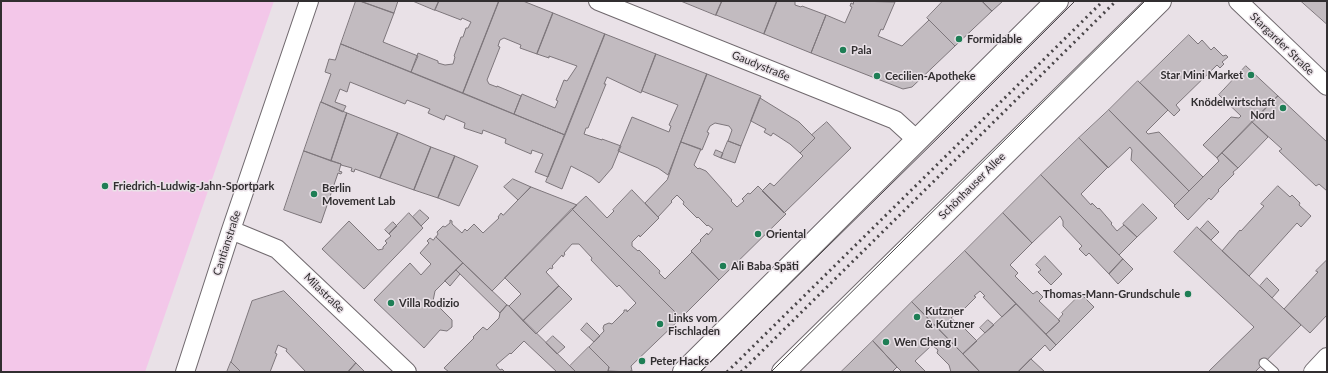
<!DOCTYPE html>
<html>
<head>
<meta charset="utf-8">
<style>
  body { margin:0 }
  #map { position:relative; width:1328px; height:373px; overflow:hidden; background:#e9e1e7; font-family:Lato,sans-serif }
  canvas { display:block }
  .frame { position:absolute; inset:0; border:2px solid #312e30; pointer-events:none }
</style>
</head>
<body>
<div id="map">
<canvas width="1328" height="373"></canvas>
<div class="frame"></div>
</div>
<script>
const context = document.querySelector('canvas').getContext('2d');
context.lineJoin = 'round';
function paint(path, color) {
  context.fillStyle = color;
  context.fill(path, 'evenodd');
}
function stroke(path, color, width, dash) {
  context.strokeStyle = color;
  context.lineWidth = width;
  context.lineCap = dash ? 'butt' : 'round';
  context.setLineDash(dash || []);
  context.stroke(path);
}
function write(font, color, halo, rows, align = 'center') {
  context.font = font + ' Lato,sans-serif';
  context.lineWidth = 3;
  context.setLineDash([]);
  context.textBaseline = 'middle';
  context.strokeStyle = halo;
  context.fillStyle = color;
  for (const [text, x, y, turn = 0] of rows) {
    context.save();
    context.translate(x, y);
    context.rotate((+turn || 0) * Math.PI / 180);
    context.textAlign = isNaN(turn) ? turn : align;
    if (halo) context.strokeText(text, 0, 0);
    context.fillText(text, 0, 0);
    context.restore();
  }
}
paint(new Path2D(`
  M1,1H274L145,372H1Z`), '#f3c7e9');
const building = new Path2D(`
  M356,1H360L394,13L383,42L418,56L411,72L341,44Z
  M360,1H398L394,13Z
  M413,1H439L435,10Z
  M439,1H499L463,93L411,72L418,53L438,61V63L445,65L453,64L455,57L454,56L461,37H463L466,28H468L471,22L462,18L461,20L435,10Z
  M499,1H523L553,13L537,54L520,48L521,45L504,38L500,40L498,46L500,47L487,80L489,84L497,87V86L521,96L514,114L463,93Z
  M681,1H722L716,15Z
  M722,1H777L764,34L716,15Z
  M777,1H795V5L801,7L802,6L826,15L811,53L764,34Z
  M854,1L895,2L883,30L881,29L878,36L902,46L929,20L955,46L912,87L903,89L811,53L826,15L845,23L852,7L850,6L851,3L853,4Z
  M943,1H982L992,11L955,46L927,18Z
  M982,1H1003L992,11Z
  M1301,1H1327V24Z
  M553,13L605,34L565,135L514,114L522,94L555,108L558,101L556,100L564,80L567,81L577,66L549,56V58L537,54Z
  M605,34L656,54L641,93L607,77L604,84H606L588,128H586L584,134L602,140V139L621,146L612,168L599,183L592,177L571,166L562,189L546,182Z
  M1189,35L1198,44L1202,40L1211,50L1214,47L1223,56L1226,55L1228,57L1222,62L1224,64L1220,68L1217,65L1176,105L1180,110L1174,116L1140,83Z
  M341,44L565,135L548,177L535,172L543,154L532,150L531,154L505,143L506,139L483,130L482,134L464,128L465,123L446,115L444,120L428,113L430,109L407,100L405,104L350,82L347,92L340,89L335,102L346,106L343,112L321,102L331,74L325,72L329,59L335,60Z
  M656,54L707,74L668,175L658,168L618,151L632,117L669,132L671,126L669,125L678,105L642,91Z
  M1246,66L1278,96L1217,158L1203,145L1231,117L1239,118L1241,116L1219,95Z
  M707,74L761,96L741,146L728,141L732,130L729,126L715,123L710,126L707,132L709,133L702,150L681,142Z
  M1138,81L1168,110L1146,132L1148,134L1159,132L1203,177L1189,191L1109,110Z
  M1278,96L1327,142V191L1319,184L1316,186L1279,151L1282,149L1252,122Z
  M760,98L799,122L815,138L800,153L790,144L773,133L771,136L764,132L766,129L751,121Z
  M321,102L347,113L331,161L304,151Z
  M1109,110L1189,191L1175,205L1131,160L1132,150L1130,147L1108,168L1079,138Z
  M347,113L398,133L380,178L355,169L354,172L351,171L352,168L341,165V164L331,161Z
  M827,122L851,148L784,213L762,191L770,183L774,186L803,156L800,153L815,138L812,135Z
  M1252,122L1268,137L1238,168L1222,153Z
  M398,133L431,147L414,190L380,178Z
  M1079,138L1108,167L1081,194L1091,205L1092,203L1098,209L1099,208L1112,223L1111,224L1117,231L1124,225L1137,237L1119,255L1041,175Z
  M728,141L741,146L735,163L721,158Z
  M681,142L701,149L694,165L698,169L699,168L706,171L732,200L731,201L737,207L744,201L742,199L748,193L750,194L758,186L786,214L719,280L691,251L701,241L700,240L707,233L708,235L713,229L708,225L707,226L698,217L697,218L683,204L684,202L677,195L671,201L672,202L658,217L645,203L667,180Z
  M431,147L455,156L438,198L414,190Z
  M716,150L723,153L721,158L714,155Z
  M304,151L341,164L339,171L342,172L341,174L338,173L321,223L284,210Z
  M1222,153L1238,168L1233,172L1234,174L1218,190L1219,191L1211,200L1209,198L1188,220L1174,206L1219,161L1217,158Z
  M455,156L478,166L459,206L438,198Z
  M1041,175L1123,259L1109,274L1089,253L1086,256L1079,249L1082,246L1063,226V221L1060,216L1032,243L1003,213Z
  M513,179L531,187L518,200L504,187Z
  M1278,186L1290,197L1292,195L1300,203L1299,205L1311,216L1301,227L1297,223L1249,276L1222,251L1240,230L1241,231L1264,206L1261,204Z
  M531,187L577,205L492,291L436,237L438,234L437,232L443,226L445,227L450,223V220L452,221V224L462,233L465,229L467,231L474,224L483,233L499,218L498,217L501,213L503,215Z
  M632,190L659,218L640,237L639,235L632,242V246L638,251L639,250L660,271L659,273L665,279L692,252L719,280L681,318L572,209L586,196L607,218L614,211L613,210Z
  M1143,204L1157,218L1137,237L1123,224Z
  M572,209L681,318L631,366L632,371H630V372L608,371L609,367L589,347L604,331L603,328L604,325L609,323L612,324L624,312V310H627V312L636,303L619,285L617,287L591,260L592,258L579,244H572L564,253L565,254L563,257L562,255L552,266L553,267L552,269L550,268L546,272L559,286L523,321L509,306L521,294L505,278Z
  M420,210L429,218L421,226L413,217Z
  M409,213L423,228L364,289L322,249L349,221L378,250L383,249V247L387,243L385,241L391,236L389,234Z
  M1003,213L1032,243L1010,265L1018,273L1015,276L1033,294L1037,291L1043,297L1039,301L1060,321L1046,334L965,251Z
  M1208,221L1219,232L1211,240L1200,230Z
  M393,222L397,226L389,234L385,230Z
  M1197,227L1301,325L1255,372H1208L1254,327L1174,252Z
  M436,237L463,263L435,291L433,301L452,320V327L447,331L440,330L424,348L374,300L410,263L421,275L431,264L420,253L429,243L427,241L430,238L433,240Z
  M965,251L1016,304L1002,317L983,297L985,296L980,291L974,296L976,297L959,314L957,313L951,318L957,323L958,322L977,341L963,354L912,302Z
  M1045,256L1062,274L1051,285L1038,272L1041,270L1036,265Z
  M1123,259L1133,269L1118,284L1109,274Z
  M1327,260V315L1310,333L1284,309L1318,272L1316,271Z
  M463,263L507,305L500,313L456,270Z
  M456,270L460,274L450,286L445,281Z
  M1267,278L1279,290L1272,298L1260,286Z
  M559,286L572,299L536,334L523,321Z
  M284,291L356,363L348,372H306L286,351L287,349L278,345L275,353L277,354L270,372H241L231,362L252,301Z
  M1081,294L1094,307L1056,345L1046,334L1060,321L1058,320L1063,314L1062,313Z
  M912,302L963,354L980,372H951L949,365L937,353L938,350L932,345L915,361L926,372H902L897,367L873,341Z
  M1016,304L1056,345L1050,351L1045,345L1018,372H980L963,354Z
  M507,305L509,306L576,372H557L524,341L511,354L510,353L496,365L500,370L502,369L505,372H449L444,368L474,338L473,337L483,327L487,330L499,318L500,313Z
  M988,320L994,325L985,333L980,328Z
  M587,323L600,336L594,342L581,330Z
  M553,336L565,347L557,354L546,343Z
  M873,341L897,367L892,372H841Z
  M589,347L609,367L608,371L611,372H576L570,366Z
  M1031,359L1045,372H1018Z
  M231,362L241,372H227Z
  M356,363L365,372H348Z`);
paint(building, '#c2bbc0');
stroke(building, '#7d767b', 1);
const service = new Path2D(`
  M1264,363L1274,372`);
const minor = new Path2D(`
  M598,1L895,120L918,141
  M1238,1L1327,86
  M231,230L277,249L407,372
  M185,372L231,230L309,1
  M1313,372L1327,357`);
const primary = new Path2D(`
  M684,372L1057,1
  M783,372L1160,1`);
stroke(service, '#70696e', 11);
stroke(minor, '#70696e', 20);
stroke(primary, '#70696e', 24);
stroke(service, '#fff', 9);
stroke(minor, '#fff', 18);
stroke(primary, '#fff', 22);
stroke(new Path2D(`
  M700,372L945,131L1075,1
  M771,372L1145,1`), '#494548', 1);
stroke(new Path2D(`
  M727,372L1103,1
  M741,372L1116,1`), '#494548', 3, [2, 4]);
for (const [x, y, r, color] of [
  [959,39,4,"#1e7e55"],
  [843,50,4,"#1e7e55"],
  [1251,75,4,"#1e7e55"],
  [877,76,4,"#1e7e55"],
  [1283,108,4,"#1e7e55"],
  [105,186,4,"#1e7e55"],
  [314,194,4,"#1e7e55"],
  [758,234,4,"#1e7e55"],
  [723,266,4,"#1e7e55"],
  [1188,294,4,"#1e7e55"],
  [391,303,4,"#1e7e55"],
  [917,317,4,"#1e7e55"],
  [660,324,4,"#1e7e55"],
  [886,342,4,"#1e7e55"],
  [642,361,4,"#1e7e55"]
]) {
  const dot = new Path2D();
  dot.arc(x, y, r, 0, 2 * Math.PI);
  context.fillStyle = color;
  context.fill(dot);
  stroke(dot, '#e9e1e7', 1.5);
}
write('bold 11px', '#312e30', '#e9e1e7', [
  ["Formidable",967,39],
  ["Pala",851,50],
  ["Star Mini Market",1243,75,"right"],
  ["Cecilien-Apotheke",885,76],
  ["Knödelwirtschaft",1275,102,"right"],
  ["Nord",1275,115,"right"],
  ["Friedrich-Ludwig-Jahn-Sportpark",113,186],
  ["Berlin",322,188],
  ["Movement Lab",322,201],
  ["Oriental",766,234],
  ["Ali Baba Späti",731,266],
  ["Thomas-Mann-Grundschule",1180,294,"right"],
  ["Villa Rodizio",399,303],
  ["Kutzner",925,311],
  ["& Kutzner",925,324],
  ["Links vom",668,318],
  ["Fischladen",668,331],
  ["Wen Cheng I",894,342],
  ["Peter Hacks",650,361]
], 'left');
write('11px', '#312e30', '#e9e1e7', [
  ["Stargarder Straße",1282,44,44],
  ["Gaudystraße",761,66,22],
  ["Schönhauser Allee",972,186,-45],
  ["Cantianstraße",227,243,-72],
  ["Milastraße",324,293,44]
]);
</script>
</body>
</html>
